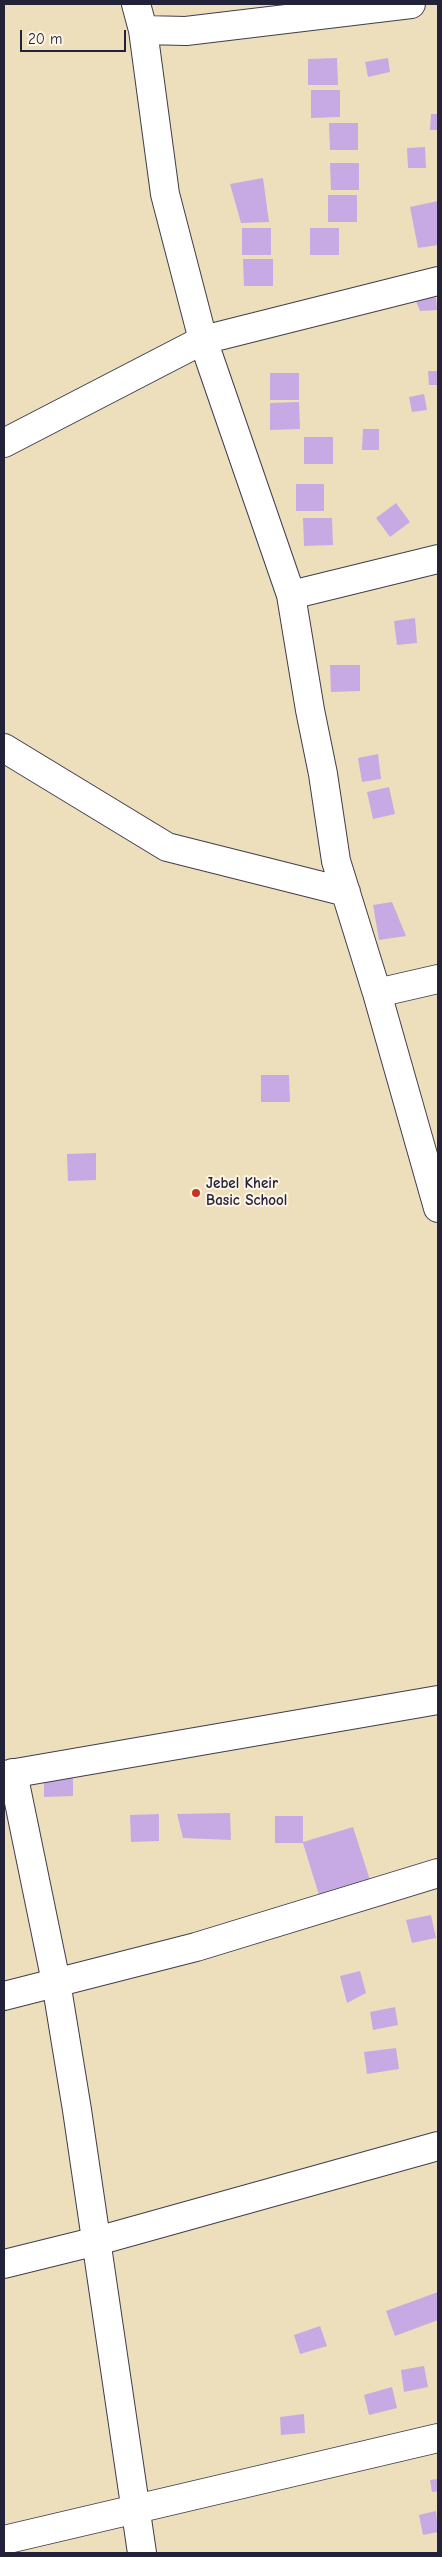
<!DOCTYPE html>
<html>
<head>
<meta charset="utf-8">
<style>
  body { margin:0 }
  #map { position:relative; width:442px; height:2557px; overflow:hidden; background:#eddebc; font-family:"Comic Neue",sans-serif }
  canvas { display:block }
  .frame { position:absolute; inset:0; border:5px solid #22223b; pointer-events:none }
  .scale { position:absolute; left:20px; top:30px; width:106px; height:22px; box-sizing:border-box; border:2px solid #22223b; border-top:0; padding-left:6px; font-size:15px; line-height:18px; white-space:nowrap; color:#22223b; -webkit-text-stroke:4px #fcf5e5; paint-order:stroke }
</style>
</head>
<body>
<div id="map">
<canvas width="442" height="2557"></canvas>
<div class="frame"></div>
<div class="scale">20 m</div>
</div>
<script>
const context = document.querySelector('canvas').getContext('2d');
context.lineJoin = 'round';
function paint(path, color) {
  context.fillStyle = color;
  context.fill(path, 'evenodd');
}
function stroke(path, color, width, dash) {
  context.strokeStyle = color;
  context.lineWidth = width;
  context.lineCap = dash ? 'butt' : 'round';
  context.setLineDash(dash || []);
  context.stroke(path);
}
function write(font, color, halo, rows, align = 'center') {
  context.font = font + ' "Comic Neue",sans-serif';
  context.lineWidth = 4;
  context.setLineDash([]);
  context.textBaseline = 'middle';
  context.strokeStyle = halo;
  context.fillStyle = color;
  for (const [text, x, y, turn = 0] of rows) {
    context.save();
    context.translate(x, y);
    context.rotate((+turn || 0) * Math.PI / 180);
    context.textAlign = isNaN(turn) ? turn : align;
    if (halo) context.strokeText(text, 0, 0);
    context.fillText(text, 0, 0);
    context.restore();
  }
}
paint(new Path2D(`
  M337,58L338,85H308V59Z
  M388,58L390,72L368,77L365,62Z
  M311,90H340V117L311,118Z
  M431,114H438V130H430Z
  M329,123H358V150H330Z
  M425,147L426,168H408L407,148Z
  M330,163H359V190H331Z
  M263,178L269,222L241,223L230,184Z
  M328,195H357V222H328Z
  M438,201V245L418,248L410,207Z
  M242,228H271V255H242Z
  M310,228H339V255H310Z
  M243,259H273V286H244Z
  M413,294L436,298L437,310L420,311Z
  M428,371H438V385H429Z
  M270,373H299V400H270Z
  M424,394L427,410L412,412L409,397Z
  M299,402L300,429L270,430V403Z
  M363,429H379V450H362Z
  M304,437H333V464H304Z
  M296,484H324V511H296Z
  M396,503L410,522L390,537L376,518Z
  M303,518H332L333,545L304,546Z
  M415,618L417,643L397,645L394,621Z
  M330,665H360V691L331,692Z
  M378,754L381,779L362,782L358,758Z
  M389,787L395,814L373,819L367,792Z
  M392,902L406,936L379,940L373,905Z
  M261,1075H289L290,1102H261Z
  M96,1153V1180L68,1181L67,1154Z
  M44,1770H73V1796L44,1797Z
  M230,1813L231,1840L183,1838L177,1814Z
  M159,1814V1841L131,1842L130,1815Z
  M275,1816H303V1842L353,1827L370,1880L319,1895L303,1843H275Z
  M431,1915L436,1938L412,1943L406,1920Z
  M360,1971L366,1993L347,2003L340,1976Z
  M395,2007L398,2025L373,2030L370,2012Z
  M396,2048L399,2069L367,2074L364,2052Z
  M438,2292V2320L395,2336L386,2311Z
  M320,2326L327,2346L300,2354L294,2335Z
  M424,2366L428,2387L404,2392L401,2370Z
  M392,2387L397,2408L369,2415L364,2395Z
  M304,2414L305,2433L281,2435L280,2417Z
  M438,2479V2491L432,2492L430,2480Z
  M436,2511L438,2532L423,2535L419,2515Z`), '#c7aae4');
const minor = new Path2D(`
  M136,4L143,30L165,194L203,340L291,595L310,710L323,774L336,861L377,993L438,1208
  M143,30L186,31L411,4
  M4,443L203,340L438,281
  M291,595L438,559
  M4,748L167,847L346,892
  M377,993L438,979
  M13,1773L56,1982L77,2110L142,2553
  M4,1775L438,1700
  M4,1996L196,1947L438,1873
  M4,2264L97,2241L438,2146
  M4,2540L438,2438`);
stroke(minor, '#403e4e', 30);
stroke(minor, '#fff', 28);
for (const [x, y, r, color] of [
  [196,1193,5,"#c8321e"]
]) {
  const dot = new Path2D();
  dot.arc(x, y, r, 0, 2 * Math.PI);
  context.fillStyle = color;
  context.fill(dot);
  stroke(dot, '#fcf5e5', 2);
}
write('bold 15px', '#22223b', '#fcf5e5', [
  ["Jebel Kheir",206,1184],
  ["Basic School",206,1201]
], 'left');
</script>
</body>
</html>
